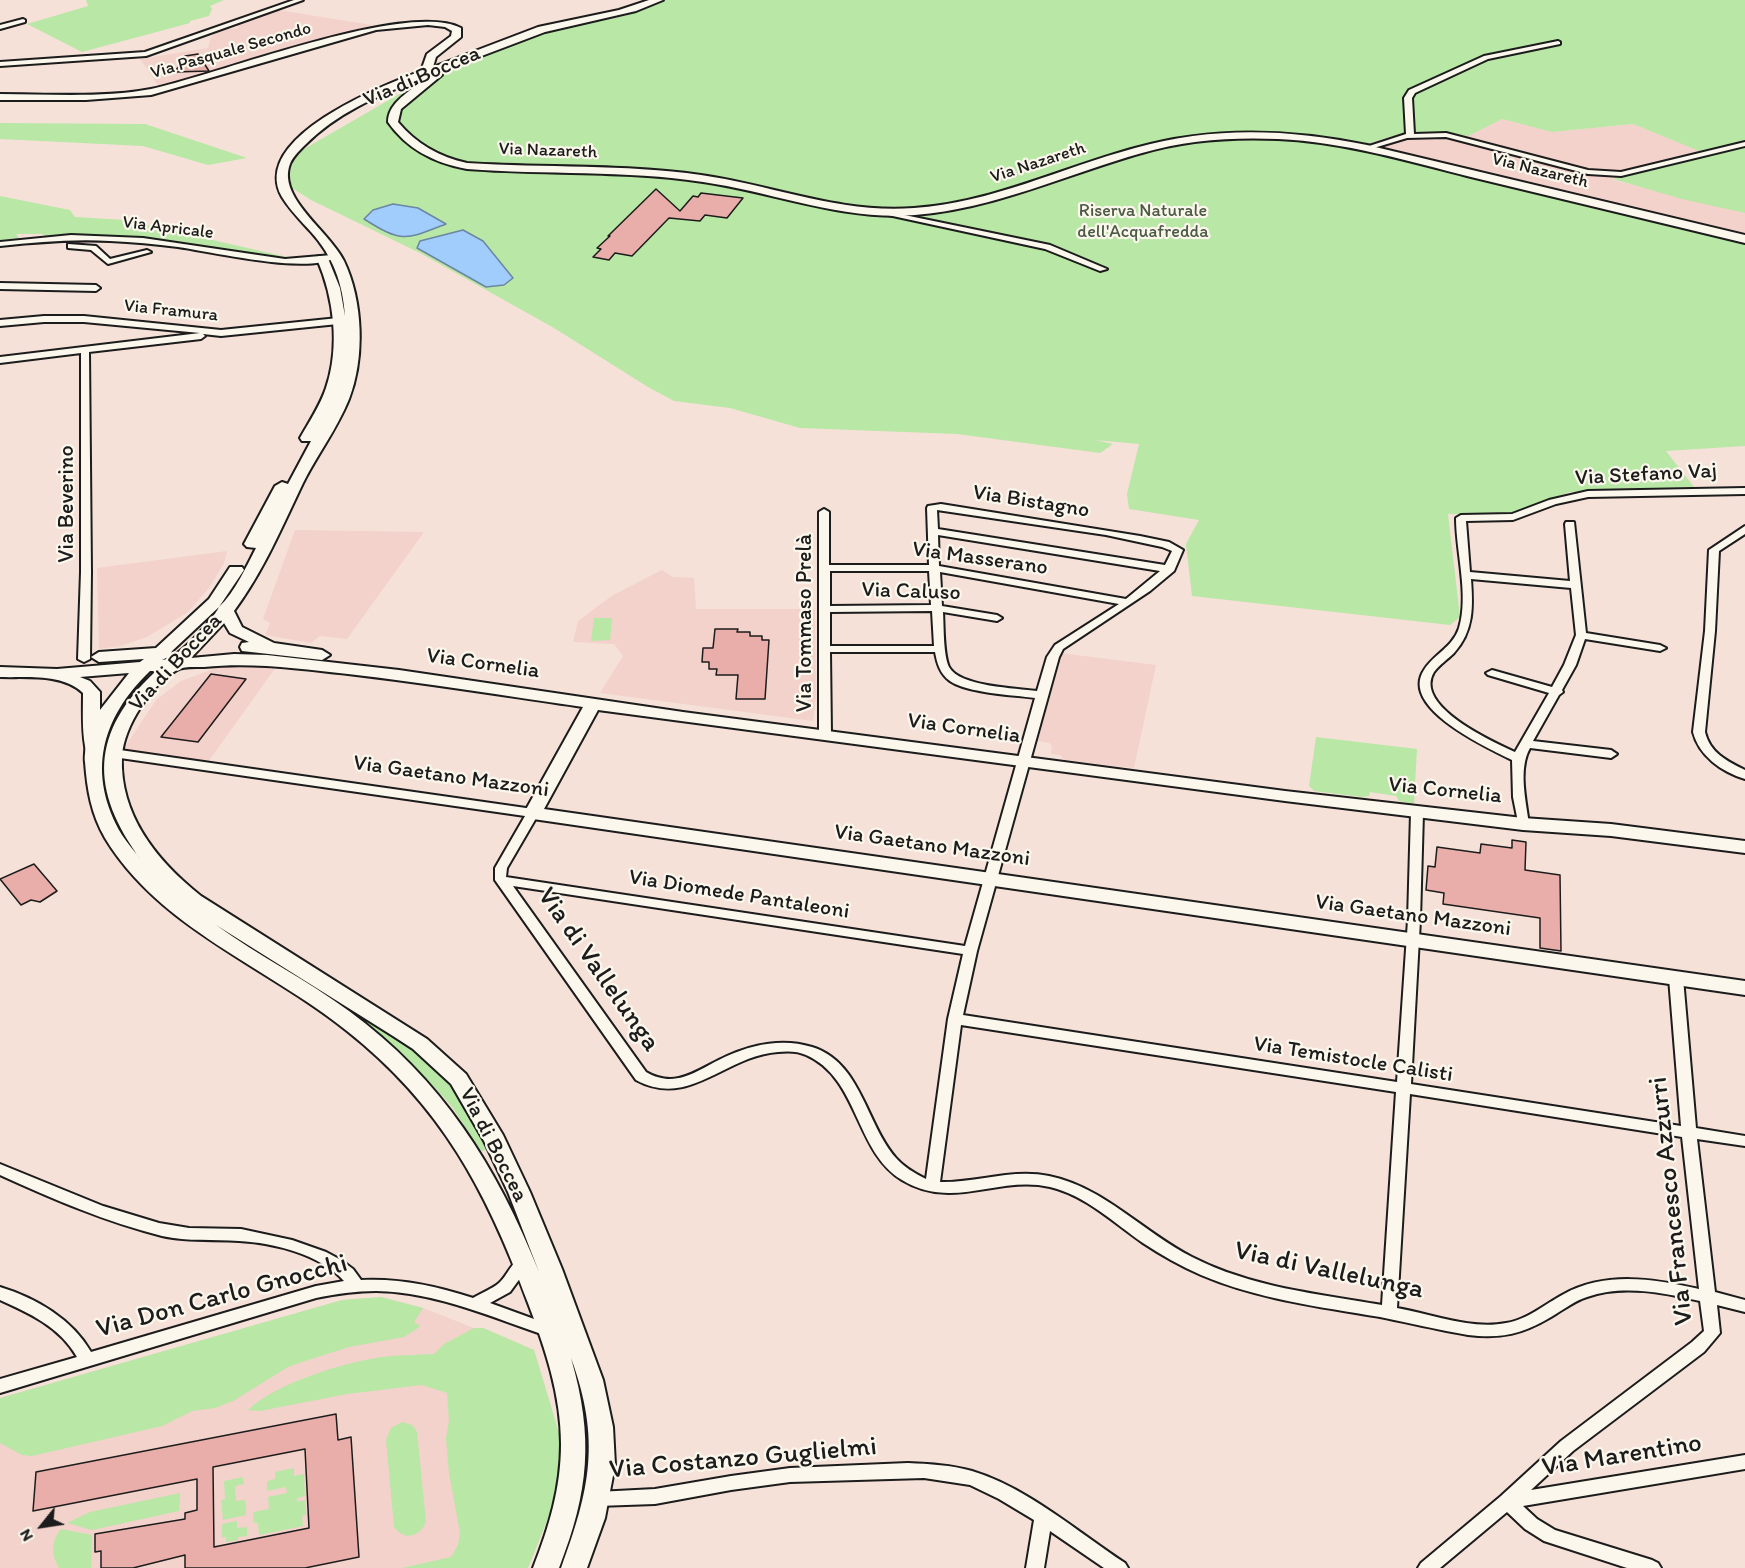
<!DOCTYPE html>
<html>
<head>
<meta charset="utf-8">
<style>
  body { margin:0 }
  #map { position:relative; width:1745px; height:1568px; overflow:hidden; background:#f6e1d8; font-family:Itim,sans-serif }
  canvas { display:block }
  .north { position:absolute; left:12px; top:1496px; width:60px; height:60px; -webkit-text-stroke:4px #fbf7ec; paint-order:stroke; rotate:240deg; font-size:16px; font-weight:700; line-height:24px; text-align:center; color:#1c1c1c }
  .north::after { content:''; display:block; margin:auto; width:21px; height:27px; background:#1c1c1c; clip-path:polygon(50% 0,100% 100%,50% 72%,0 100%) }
</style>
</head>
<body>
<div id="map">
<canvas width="1745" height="1568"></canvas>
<div class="north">N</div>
</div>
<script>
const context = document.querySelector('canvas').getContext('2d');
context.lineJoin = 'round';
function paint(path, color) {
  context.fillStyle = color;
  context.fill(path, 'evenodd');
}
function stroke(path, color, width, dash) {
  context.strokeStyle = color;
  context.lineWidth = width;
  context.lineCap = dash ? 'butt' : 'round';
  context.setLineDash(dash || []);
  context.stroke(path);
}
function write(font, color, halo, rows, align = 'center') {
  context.font = font + ' Itim,sans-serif';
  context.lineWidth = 4.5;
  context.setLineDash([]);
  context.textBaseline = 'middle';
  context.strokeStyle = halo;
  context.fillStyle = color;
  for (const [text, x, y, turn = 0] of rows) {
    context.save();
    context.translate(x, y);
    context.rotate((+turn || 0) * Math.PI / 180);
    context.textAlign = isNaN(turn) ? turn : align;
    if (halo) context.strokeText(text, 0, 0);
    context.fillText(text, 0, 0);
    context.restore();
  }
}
paint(new Path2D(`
  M278,10L372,25L242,64L237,63L219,68L221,70L160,88L140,59L208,48L211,37L220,30L239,28L236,25Z
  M1407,26L1486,57L1412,92L1408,96L1409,109L1400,115L1328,93L1319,108L1327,117L1318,138L1367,148L1389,140L1417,135L1438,134L1462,138L1502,119L1552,132L1633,124L1710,155L1621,174L1613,180L1745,213V239L1367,148L1358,153L1289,159L1261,167L1224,170L1172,142L1188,140L1178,135L1163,112L1187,111L1156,91L1200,88L1292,61L1309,68H1324L1319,56Z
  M295,530L424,532L347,639L320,636L311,643L265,635L270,623L263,619Z
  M227,551L224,563L209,588L188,612L147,637L120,646L99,649L97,568Z
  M662,570L673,577L694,578L696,609H815L816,696L813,721L600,693L623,656L614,644L573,642L578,621L613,595Z
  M1060,653L1156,665L1134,768L1064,760L1060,755L1051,754L1052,746L1049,743L1038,741Z
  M237,664L276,667L208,762L123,750L156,700L181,681L216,668Z
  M381,1297L423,1308L474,1328H483L534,1350L559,1433L560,1488L528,1568H0V1398L342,1300Z`), '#f2d2ca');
paint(new Path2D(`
  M86,0H224L210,6L212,9L209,16L190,21V23L82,52L27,24L88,6Z
  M663,0H1745V213L1682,199L1613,179L1709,155L1633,124L1552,132L1502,119L1468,136L1435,132H1418L1389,137L1358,147L1745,240V446L1666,451L1694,487L1570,492L1509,515L1448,514L1460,617L1450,625L1192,596L1186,544L1199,520L1129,509L1127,494L1139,444L1095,440L1113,444L1100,453L957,434L800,428L730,408L674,401L648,387L554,328L420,253L311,200L292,188C288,169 290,163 304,149L415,85L466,62L537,34L628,15Z
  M0,123L145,124L247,158L208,165L143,146L0,139Z
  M0,196L70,210L75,217L125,220L287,257L309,258L293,259L138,238L45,237L43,234H16L19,238L3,240H0Z
  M594,618H612L610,640L591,641Z
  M1316,737L1417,749L1414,804L1399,801L1396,796L1370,792L1369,796L1362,797L1314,791L1309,786Z
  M325,994C370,1022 420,1046 453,1090C467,1108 475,1130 487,1150L481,1151L452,1107L437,1090L394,1048Z
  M381,1297L423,1308L414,1322L420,1326L418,1328L404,1337L349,1347L302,1362L288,1367L233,1401L215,1408L192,1411L162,1426L32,1456L22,1455L0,1443V1398L342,1300Z
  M474,1328H483L534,1350L559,1433L560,1488L528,1568H402L451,1557L458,1545L460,1533L449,1473L446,1438L449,1421L447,1393L422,1385L347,1394L260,1411L248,1410C274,1384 345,1362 382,1357C399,1355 417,1355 434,1354L444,1344Z
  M402,1422L412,1425L417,1432L426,1522C420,1537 404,1541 394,1527L386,1440L391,1428Z
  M294,1468V1476L304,1474L305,1496L297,1498V1502L305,1500L306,1514L302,1516L303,1526L259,1535L258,1523H254L253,1512L269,1509L268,1497L287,1493L286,1487L267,1491V1481L275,1479V1472Z
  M243,1477L244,1484L235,1486L236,1501L245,1500L246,1515L223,1520L221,1500L225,1499L224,1481Z
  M180,1493L179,1511L92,1530L67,1523L90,1512Z
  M237,1521V1528L247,1527V1536L238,1537V1540L226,1542V1537H222V1524Z
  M61,1529L92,1535L91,1568H59C51,1555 51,1541 61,1529Z`), '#b8e7a6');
const water = new Path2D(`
  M393,204L418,208L446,224C405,240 402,243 364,219L373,210Z
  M463,230L483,241L513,278L504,285L486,287L417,248L420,241Z`);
paint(water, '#a0cdfb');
stroke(water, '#6b86a2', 1.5);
const building = new Path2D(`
  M198,54L209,71L175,72L185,56Z
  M656,189L680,211L693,196L698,197L701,193L743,198L727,218L705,215L700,221L669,218L632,256L615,253L609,260L593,257L601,249L597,248L610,236H608Z
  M715,629H738L737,632H750V636H762V640H769L765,699H736L738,675H716L717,669H709V662H702L703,648H713Z
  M211,674L246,679L198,742L161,737Z
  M1512,840L1526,842L1525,870L1560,875L1561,951L1540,948V918L1443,904L1444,893L1426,890L1428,866L1435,867L1437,847L1480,853L1481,844L1512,848Z
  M34,864L57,891L40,902L31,900L21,905L0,879Z
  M336,1414L338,1440L351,1437L359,1557L305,1568H185V1555L133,1568H101V1551L95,1552V1534L185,1519V1513L197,1510V1479L33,1511L36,1472ZM305,1449L309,1528L214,1547L213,1467Z`);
paint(building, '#e9aea9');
stroke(building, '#1c1c1c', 1.5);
const street = new Path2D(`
  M294,0H303L146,56L0,66V62L145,52Z
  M23,19L25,20V22L0,29V25Z
  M1558,41L1560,42V44L1488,59L1415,93L1412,98L1414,134L1446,133L1588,170L1621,172L1745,142V146L1621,176L1588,174L1446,137L1407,138L1367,150L1363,148L1406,134L1404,98L1409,90L1484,56Z
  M885,211L1050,245L1107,269L1100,271L1045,249L888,215L884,213Z
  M71,235L143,238L285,259L332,255L336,257C309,275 213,252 178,247C155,244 133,242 110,241C73,239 37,242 0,246V242Z
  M68,244L96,246L110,259L147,250L151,252L108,264L91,250L68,248Z
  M0,283L96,285L100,288L96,291L0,289Z
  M44,316H84L221,330L338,318L342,321L338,324L221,336L203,334L205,336L201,339L89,352L91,572L90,659L84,662L78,659L81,572V353L0,363V357L200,333L84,322H44L0,326V320Z
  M1745,488V494L1588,497L1556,504L1513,520L1466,521L1470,572L1570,581L1565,524L1566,522H1574L1586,633L1660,645L1666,648L1660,651L1585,639L1576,665L1562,690L1563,692L1559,695L1533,741L1611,750L1617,754L1611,758L1530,748C1518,769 1526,801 1529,824L1523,828L1519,827L1513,797L1512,760C1488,748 1399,708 1424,670C1434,654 1453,647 1459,628C1469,595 1456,552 1456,518L1461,515L1512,514L1549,500L1588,491ZM1471,579L1571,588L1576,635L1564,665L1552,687L1492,670L1486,673L1488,675L1549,693L1515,752C1493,742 1413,706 1434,672C1439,665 1448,659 1454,653C1474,631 1473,606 1471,579Z
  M941,504L1140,536L1169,542L1183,550L1174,571L1150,591L1063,649L1059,657L977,951L963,1015L1397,1082L1408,920L1411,813L1417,809L1423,813L1420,920L1411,1084L1681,1126L1669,978L1671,975H1681L1683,978L1696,1128L1745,1136V1146L1697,1139L1715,1292L1745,1300V1312L1717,1305L1720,1333L1704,1352L1573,1451L1531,1490L1745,1455V1469L1523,1506L1537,1519L1555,1530L1652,1560L1658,1563L1661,1568H1627L1544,1541L1525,1529L1507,1512L1440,1568H1418L1421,1563L1501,1496L1561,1441L1692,1342L1704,1331L1700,1301C1665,1293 1623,1284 1587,1297C1574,1301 1563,1310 1551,1317C1522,1334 1502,1339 1468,1335C1439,1330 1410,1323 1380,1317C1320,1307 1257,1299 1201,1275C1181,1266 1161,1255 1143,1243C1114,1223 1085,1195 1050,1187C998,1175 953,1211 902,1180C855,1152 859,1078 806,1055C798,1051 787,1051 778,1052C724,1056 690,1109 636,1080L495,880V868L525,816L113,757L107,753L113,749L533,809L539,813L507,868L506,877L965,946L1035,698C1013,695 967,693 950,681C940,674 937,663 935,652H830L831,734L825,737L819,734V512L824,509L829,512V565H929L927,508L928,506ZM937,510L1106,535L1162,547L1172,551L1165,565L938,529ZM938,535L1160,571L1126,599L939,566ZM830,571H929L931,605L830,606ZM940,572L1119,604L1055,645L1047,657L1037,691C1016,688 960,687 949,667C943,654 944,627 943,612L997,621L1002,618L997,615L942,606ZM932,611L934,646H830V612ZM513,886L963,954L948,1019L926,1179C914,1173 904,1167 896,1158C866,1124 861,1062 812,1047C784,1038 753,1044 727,1056C698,1069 677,1090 646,1072ZM961,1025L1396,1092L1382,1305C1318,1294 1250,1287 1192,1257C1144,1233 1104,1187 1049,1176C1013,1168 976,1183 940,1182ZM1410,1094L1682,1137L1699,1289C1655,1279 1606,1271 1564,1294C1545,1304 1527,1320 1506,1323C1471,1330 1432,1314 1397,1308Z
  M1745,526V534L1719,551L1715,631L1705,732C1710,753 1727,761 1745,770V779C1722,772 1699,756 1693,732L1705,631L1709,550Z
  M0,1164L103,1206L159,1223L189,1228L241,1229L292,1240L326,1252L341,1260L353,1269L361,1280C399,1278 437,1286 473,1298C481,1293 492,1289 499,1283C509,1275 514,1253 529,1258L532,1262L529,1266L510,1292L490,1303L556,1327L558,1331L556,1335L550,1337C493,1318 437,1292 376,1291C355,1291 336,1294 316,1298L0,1393V1379L77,1357C60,1327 29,1313 0,1300V1287C36,1298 72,1319 91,1352L316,1286L344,1281C320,1254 274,1243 239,1241C214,1239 188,1242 162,1236C106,1222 53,1199 0,1175Z
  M908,1463C930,1464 951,1465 972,1471C1028,1488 1076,1531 1125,1563L1128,1568H1104L1050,1531L1044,1568H1026L1034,1520L999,1499L970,1485L924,1478L790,1482L731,1490L655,1504L597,1506L591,1504L588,1499L591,1494L597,1492L655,1489L731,1476L790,1468Z`);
const secondary = new Path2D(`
  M649,0H663L636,11L545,32L442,71V75L401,109L398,122C416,144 440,157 467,163C545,168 624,164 701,175C772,185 841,214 914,208C991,203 1061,168 1135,148C1212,126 1289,129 1367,145L1745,235V243C1654,221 1562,199 1471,177C1408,161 1344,142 1278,139C1233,137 1186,140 1142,153C1067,174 994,209 915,215C842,221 773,192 703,182C625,170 545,175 467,169C434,163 407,149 388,122C388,104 406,94 419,83L418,80C377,96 337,113 305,145C299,151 291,158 289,167C280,200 330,232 344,261C363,301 365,358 349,399C337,429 317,455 303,483C282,527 263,572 234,611L242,627L274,643L322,650L330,655L322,660L242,651L240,647L242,643L249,642L230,633L224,623L191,658L234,654L267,655L399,670L683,712L1285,791L1523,818L1611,824L1745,841V853L1611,836L1523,830L1285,801L598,710L544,809L1745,981V995L533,819L527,817L524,813L583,707C505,696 427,683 348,674C300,669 253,662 204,667C196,667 183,666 177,670C151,685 124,726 122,756C119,815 157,861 201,896L427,1039L466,1074L503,1135L530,1192L562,1269L603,1380L613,1427L615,1465L605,1518L587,1568H561C590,1489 601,1440 571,1358C594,1438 589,1491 559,1568H533C549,1527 561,1488 561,1444C561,1395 545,1348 528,1303C487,1192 442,1106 347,1031C268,967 160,929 105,838C91,814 87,789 85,762C84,757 86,750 85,746C82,729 83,711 83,693C62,673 26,678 0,677V667L57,669L140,662L144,659L99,662L91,657L99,652L156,648L209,599L230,567H242L244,570L219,607C235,592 246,567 256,548L247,547L244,544L275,486L282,482L288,484L311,441H302L300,438C309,422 320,406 326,388C340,347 334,298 317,259L319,256H327L340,288L345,316C343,284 333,256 311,232C301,221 290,210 282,197C249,138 381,86 421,71L427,54L451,36L452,31L445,27L428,25L376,30L151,95L86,100H0V94C47,94 105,98 151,89C218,75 406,0 461,28V37L436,57L433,67L538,27L619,10ZM219,607C212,621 178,659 162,660L170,656L172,651ZM150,671H156C90,732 89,790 142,861C136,853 128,844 122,835C86,774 101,718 150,671ZM129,673L100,710V692L90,681L80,677ZM216,925L393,1036L413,1049L451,1084L484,1141L508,1192L539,1272C497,1167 442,1079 349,1011C307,980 259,956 216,925Z`);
stroke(street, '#1c1c1c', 4);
stroke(secondary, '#1c1c1c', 4);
paint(street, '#fbf7ec');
paint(secondary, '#fbf7ec');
write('18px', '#1c1c1c', '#fbf7ec', [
  ["Via Pasquale Secondo",231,51,-16],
  ["Via Nazareth",548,151,2],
  ["Via Nazareth",1038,163,-18],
  ["Via Nazareth",1540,171,14],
  ["Via Apricale",168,228,7],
  ["Via Framura",171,311,6]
]);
write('18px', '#4b5945', '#fbf7ec', [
  ["Riserva Naturale",1143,211],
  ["dell'Acquafredda",1143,232]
]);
write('22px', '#1c1c1c', '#fbf7ec', [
  ["Via di Boccea",422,77,-23],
  ["Via Stefano Vaj",1646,475,-3],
  ["Via Bistagno",1031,502,9],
  ["Via Beverino",67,504,-90],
  ["Via Masserano",980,559,8],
  ["Via Caluso",911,592,2],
  ["Via Tommaso Prelà",805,623,-90],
  ["Via di Boccea",176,663,-47],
  ["Via Cornelia",483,664,8],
  ["Via Cornelia",964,729,8],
  ["Via Gaetano Mazzoni",451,777,8],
  ["Via Cornelia",1445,791,6],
  ["Via Gaetano Mazzoni",932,846,8],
  ["Via Diomede Pantaleoni",739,895,9],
  ["Via Gaetano Mazzoni",1413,916,8],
  ["Via Temistocle Calisti",1353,1060,9],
  ["Via di Boccea",493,1145,63]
]);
write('27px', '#1c1c1c', '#fbf7ec', [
  ["Via di Vallelunga",598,970,55],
  ["Via Francesco Azzurri",1672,1201,-96],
  ["Via di Vallelunga",1329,1271,12],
  ["Via Don Carlo Gnocchi",222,1297,-15],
  ["Via Marentino",1622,1456,-9],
  ["Via Costanzo Guglielmi",743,1459,-5]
]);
</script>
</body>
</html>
